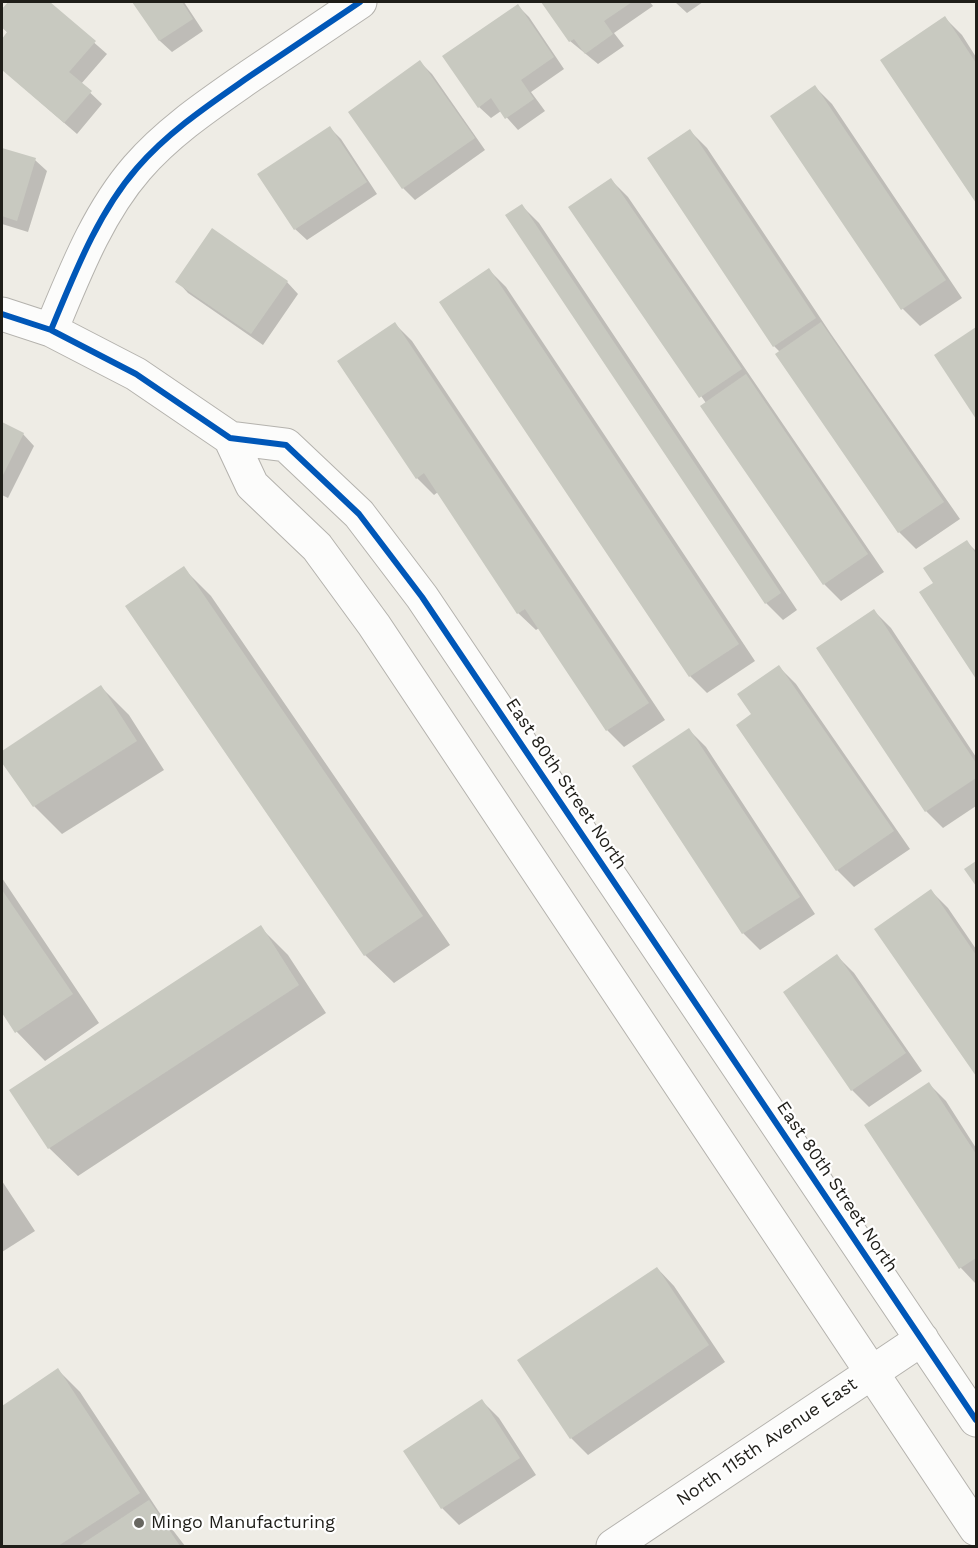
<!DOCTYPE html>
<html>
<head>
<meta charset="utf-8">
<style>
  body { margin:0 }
  #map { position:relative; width:978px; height:1548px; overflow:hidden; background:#eeece5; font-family:"Work Sans",sans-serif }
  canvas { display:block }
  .frame { position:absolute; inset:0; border:3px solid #1f1e19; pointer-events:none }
</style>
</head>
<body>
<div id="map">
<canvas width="978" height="1548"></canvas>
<div class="frame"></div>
</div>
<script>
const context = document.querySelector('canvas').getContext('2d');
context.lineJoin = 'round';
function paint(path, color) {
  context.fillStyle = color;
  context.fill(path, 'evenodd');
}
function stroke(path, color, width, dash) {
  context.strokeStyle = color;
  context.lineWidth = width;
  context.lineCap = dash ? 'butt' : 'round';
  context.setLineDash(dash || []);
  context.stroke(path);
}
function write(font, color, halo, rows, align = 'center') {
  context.font = font + ' "Work Sans",sans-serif';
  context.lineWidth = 4.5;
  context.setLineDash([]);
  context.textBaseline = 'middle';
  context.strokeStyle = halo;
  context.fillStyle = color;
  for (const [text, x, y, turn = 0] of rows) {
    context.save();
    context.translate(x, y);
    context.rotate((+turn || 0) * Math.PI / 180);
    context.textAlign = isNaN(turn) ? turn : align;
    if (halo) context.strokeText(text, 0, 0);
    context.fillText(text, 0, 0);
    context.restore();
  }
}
paint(new Path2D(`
  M10,2H48L107,54L81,84L102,104L77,134L2,69V41L8,33L2,27V11Z
  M134,2H184L203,31L172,52L160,41Z
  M542,2H650L653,6L614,33L624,46L598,64L570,41Z
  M675,2H703L687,13Z
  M518,6L529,17L564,69L531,92L545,111L518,130L501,111L491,118L479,107Z
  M945,18L962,35L976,57V200L883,61Z
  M420,62L432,74L485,150L415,200L403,188L350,112Z
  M815,87L832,104L962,298L920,326L903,309L772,116Z
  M330,128L341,139L377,194L307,240L295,229Z
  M690,131L707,148L831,334L960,519L916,549L899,532L777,354L780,352L774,346Z
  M2,149L35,160L47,171L28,232L2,224Z
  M611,180L628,197L884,572L841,601L824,584L706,403L570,208Z
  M522,206L539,223L797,610L783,620L766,603Z
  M489,270L506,287L755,661L707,693L690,676Z
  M177,281L287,282L298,294L263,345L188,293Z
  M395,324L412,341L665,720L624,747L607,730L539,628L536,630L518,613L438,492L434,495L417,478Z
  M976,329V416L936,356Z
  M2,424L23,434L34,446L8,498L2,495Z
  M967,542L976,551V676L921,593L935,583Z
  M183,568L211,596L450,945L394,983L365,955L127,607Z
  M874,611L891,628L976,757V806L943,828L926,811Z
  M779,667L796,684L910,849L854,887L837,870L753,715Z
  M101,687L129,715L164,770L62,834L34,806L2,760V753Z
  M689,730L706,747L815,914L760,950L743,933L634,766Z
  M2,878L99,1023L45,1061L17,1032L2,1011Z
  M931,891L948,908L976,949V1073L877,929Z
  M260,927L288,955L326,1013L78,1176L49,1148L11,1090Z
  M837,956L854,973L922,1071L869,1107L852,1090L785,993Z
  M929,1084L946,1101L976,1148V1284L961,1268L866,1125Z
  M2,1181L35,1231L2,1252Z
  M657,1268L674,1286L725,1362L588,1455L571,1438Z
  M58,1370L80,1392L159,1512L185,1546H2V1407Z
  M482,1401L499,1418L536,1475L459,1525L442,1508L405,1451Z`), '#0003');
paint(new Path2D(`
  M8,2H50L96,41L69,72L92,91L64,123L2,70V39L7,32L2,27V9Z
  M132,2H182L193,19L159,41Z
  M541,2H632L604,21L613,34L585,54L574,39L569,42Z
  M518,4L554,57L521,80L534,99L505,119L491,98L478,108L442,56Z
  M945,16L976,63V203L880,60Z
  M420,60L475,138L402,189L348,112Z
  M815,85L946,280L901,310L770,116Z
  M330,126L367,182L294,230L257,174Z
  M690,129L816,318L773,347L647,158Z
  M2,148L36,158L17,221L2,216Z
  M611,178L742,369L699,398L568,207Z
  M522,204L781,593L765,604L505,215Z
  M212,228L288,281L251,334L175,282Z
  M489,268L739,644L689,677L439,302Z
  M395,322L649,703L606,731L525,609L517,614L424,473L416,479L337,361Z
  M821,322L944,502L898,533L775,354Z
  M976,327V419L934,355Z
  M746,374L868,554L823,585L700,406Z
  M2,422L24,433L2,477Z
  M967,540L976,554V679L919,592L933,583L923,568Z
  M184,566L423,916L364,956L125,606Z
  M874,609L976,763V778L925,812L816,648Z
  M779,665L894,831L836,871L736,725L751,714L737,694Z
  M101,685L137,741L33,807L2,763V751Z
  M689,728L800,897L742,934L632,766Z
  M976,861V886L964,869Z
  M931,889L976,955V1076L874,929Z
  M2,890L73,994L15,1033L2,1013Z
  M261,925L299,985L48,1149L9,1090Z
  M837,954L906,1053L851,1091L783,992Z
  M929,1082L976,1154V1258L959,1269L864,1125Z
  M657,1267L709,1345L570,1439L517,1360Z
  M58,1368L140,1493L58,1546H2V1406Z
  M482,1399L520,1458L441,1509L403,1451Z
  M149,1500L180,1546H79Z`), '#c8c9c0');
const street = new Path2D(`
  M2,314L51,330L136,374L230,438L286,445L359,514L422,597L976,1420
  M51,330C74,275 97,214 137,168C169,131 210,104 250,76C287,51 324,26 360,2
  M230,438L252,485L317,547L374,625L976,1529
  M613,1546L922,1339`);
stroke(street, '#b4b2ad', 35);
stroke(street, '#fcfcfb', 33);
stroke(new Path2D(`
  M2,314L51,330L136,374L230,438L286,445L359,514L422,597L976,1420
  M51,330C74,275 97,214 137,168C169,131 210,104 250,76C287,51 324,26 360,2`), '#0057b8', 6);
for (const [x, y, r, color] of [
  [139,1523,6,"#676660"]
]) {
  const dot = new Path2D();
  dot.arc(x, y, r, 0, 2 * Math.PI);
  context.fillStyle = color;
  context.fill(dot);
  stroke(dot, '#fff', 2);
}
write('18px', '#1f1e19', '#fff', [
  ["East 80th Street North",566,784,56],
  ["East 80th Street North",837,1187,56],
  ["North 115th Avenue East",767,1442,-34]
]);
write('18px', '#1f1e19', '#fff', [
  ["Mingo Manufacturing",151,1523]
], 'left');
</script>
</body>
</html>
